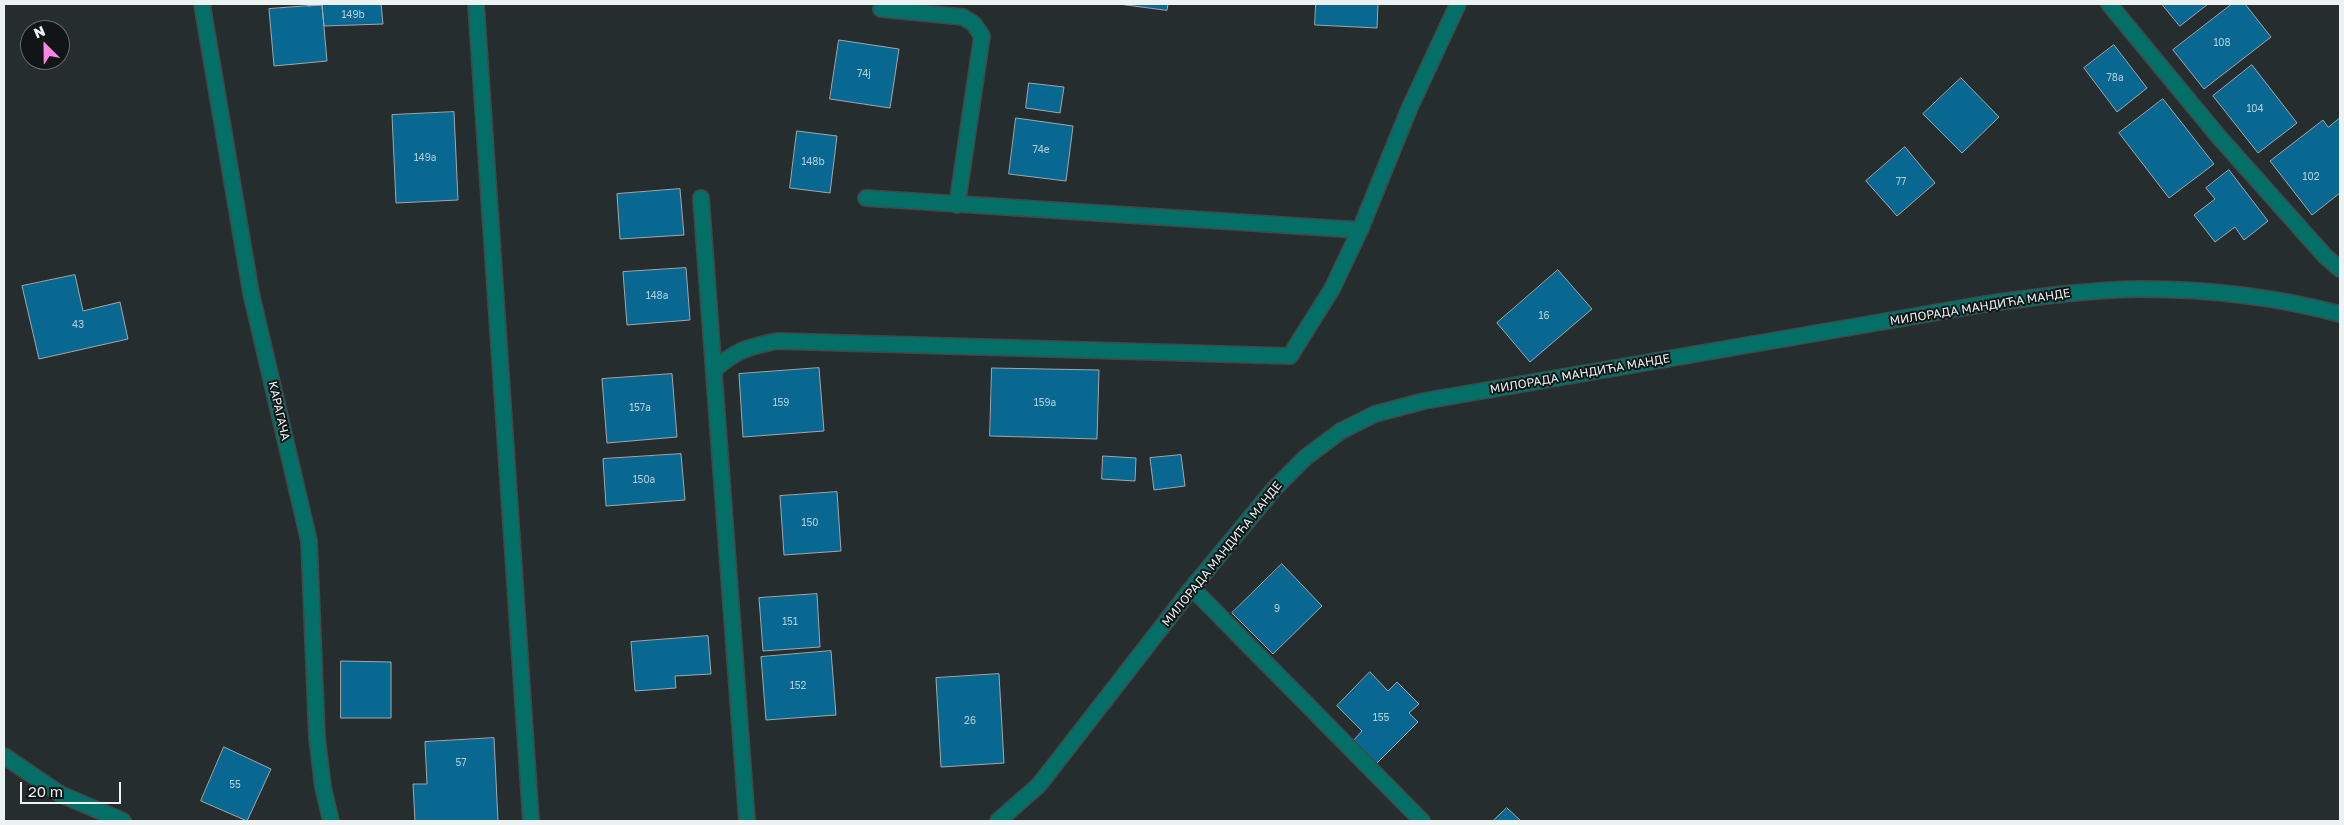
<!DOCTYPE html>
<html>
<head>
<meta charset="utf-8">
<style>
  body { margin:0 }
  #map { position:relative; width:2344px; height:825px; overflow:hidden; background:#262d2f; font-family:"Golos Text",sans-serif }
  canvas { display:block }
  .frame { position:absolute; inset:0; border:5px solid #ecf1f2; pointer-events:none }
  .north { position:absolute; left:20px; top:20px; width:50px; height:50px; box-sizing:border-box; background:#111515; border:1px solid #696d6d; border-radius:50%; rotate:337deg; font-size:14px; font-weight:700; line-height:20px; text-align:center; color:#ecf1f2 }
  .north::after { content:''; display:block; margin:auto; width:18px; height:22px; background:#fc86e3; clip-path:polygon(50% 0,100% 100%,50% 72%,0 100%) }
  .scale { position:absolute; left:20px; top:782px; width:101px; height:22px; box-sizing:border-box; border:2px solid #ecf1f2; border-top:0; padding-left:6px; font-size:15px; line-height:18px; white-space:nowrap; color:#ecf1f2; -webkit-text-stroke:4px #111515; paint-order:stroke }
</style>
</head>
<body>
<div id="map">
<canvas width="2344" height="825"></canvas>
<div class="frame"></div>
<div class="north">N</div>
<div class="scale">20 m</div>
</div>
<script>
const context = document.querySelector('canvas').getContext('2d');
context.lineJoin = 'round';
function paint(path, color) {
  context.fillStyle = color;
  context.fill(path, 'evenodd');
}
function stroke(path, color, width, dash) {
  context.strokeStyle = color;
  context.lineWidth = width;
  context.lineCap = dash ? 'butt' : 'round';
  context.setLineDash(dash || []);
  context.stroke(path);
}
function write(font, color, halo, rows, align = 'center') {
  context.font = font + ' "Golos Text",sans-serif';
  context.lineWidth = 4;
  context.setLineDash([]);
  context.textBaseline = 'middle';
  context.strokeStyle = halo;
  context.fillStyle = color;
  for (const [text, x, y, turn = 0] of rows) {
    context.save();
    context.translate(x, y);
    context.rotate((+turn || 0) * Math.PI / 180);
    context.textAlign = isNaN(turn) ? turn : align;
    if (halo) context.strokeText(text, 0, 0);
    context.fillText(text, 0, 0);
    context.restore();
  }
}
const building = new Path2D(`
  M308,4H381L383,24L324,26L322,5L308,6Z
  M1119,4H1168L1167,10Z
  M1316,4H1378L1377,28L1315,25Z
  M2162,4H2208L2180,26Z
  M2232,4H2245L2271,37L2204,89L2173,50Z
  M322,5L327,61L274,66L269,9Z
  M839,40L899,49L890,108L830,99Z
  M2114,45L2147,88L2117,112L2084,68Z
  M2252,65L2297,123L2258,153L2213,96Z
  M1961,78L1999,117L1962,153L1923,114Z
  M1029,83L1064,87L1060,113L1026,108Z
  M2163,99L2214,164L2169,198L2119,133Z
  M454,112L458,200L396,203L392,115Z
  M1016,118L1073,126L1066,181L1009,174Z
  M2340,118V193L2312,215L2270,161L2323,120L2328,127Z
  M797,131L837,136L830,193L790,188Z
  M1905,147L1935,183L1897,216L1866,181Z
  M2229,170L2268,221L2244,240L2235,227L2215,242L2194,215L2215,199L2206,188Z
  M680,189L684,235L620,239L617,194Z
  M686,268L690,320L627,325L623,272Z
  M1558,270L1592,309L1530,362L1497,323Z
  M75,275L83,311L120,302L128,339L39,359L22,286Z
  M819,368L824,431L743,437L739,374Z
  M992,368L1099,370L1097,439L990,436Z
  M672,374L677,437L607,443L602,379Z
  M681,454L685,500L606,506L603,459Z
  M1181,455L1185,486L1154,490L1150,458Z
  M1103,456L1136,458L1135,481L1102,479Z
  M837,492L841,551L784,555L780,496Z
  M1282,564L1322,606L1273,654L1232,613Z
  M817,594L820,647L763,651L759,598Z
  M708,636L711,674L675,676L676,688L635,691L631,642Z
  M831,651L836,715L766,720L761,657Z
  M341,661L391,662V718H341Z
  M1370,672L1388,691L1397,682L1419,704L1409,713L1418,722L1376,764L1353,741L1362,731L1337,706Z
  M999,674L1004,763L941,767L936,678Z
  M494,738L498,821H415L413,784H427L425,742Z
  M224,747L271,769L247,821L201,801Z
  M1507,808L1521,821H1493Z`);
paint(building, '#086892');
stroke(building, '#a1a8ad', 1);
const lane = new Path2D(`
  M881,9L963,17L974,24L982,36L957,205`);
const street = new Path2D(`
  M202,4L251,293L309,541L317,738L323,787L331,821
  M476,4L531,821
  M2109,4L2219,137L2325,256L2340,269
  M701,198L747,821
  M866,198L1360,230
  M714,370C736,350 748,347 777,341L1290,356L1332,289L1360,230L1410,107L1458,4
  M1192,588L1422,821
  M4,756L60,794L123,821
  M998,821L1039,785L1192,588L1274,489L1306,457L1341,431L1375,414L1424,401L1985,304C2037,297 2088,290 2140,289C2207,289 2276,297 2340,314`);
stroke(lane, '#42484a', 18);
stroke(street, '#42484a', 18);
stroke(lane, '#036f67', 15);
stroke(street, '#036f67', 15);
write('10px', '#b3cfda', null, [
  ["149b",353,15],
  ["108",2222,43],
  ["74j",864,74],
  ["78a",2115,78],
  ["104",2255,109],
  ["74e",1041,150],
  ["149a",425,158],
  ["148b",813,162],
  ["102",2311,177],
  ["77",1901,182],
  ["148a",657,296],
  ["16",1544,316],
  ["43",78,325],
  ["159",781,403],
  ["159a",1045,403],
  ["157a",640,408],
  ["150a",644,480],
  ["150",810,523],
  ["9",1277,609],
  ["151",790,622],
  ["152",798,686],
  ["155",1381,718],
  ["26",970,721],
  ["57",461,763],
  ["55",235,785]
]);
write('12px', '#ecf1f2', '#111515', [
  ["МИЛОРАДА МАНДИЋА МАНДЕ",1980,307,-9],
  ["МИЛОРАДА МАНДИЋА МАНДЕ",1580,374,-10],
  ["КАРАГАЧА",279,411,77],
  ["МИЛОРАДА МАНДИЋА МАНДЕ",1222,554,-51]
]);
</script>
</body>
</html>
